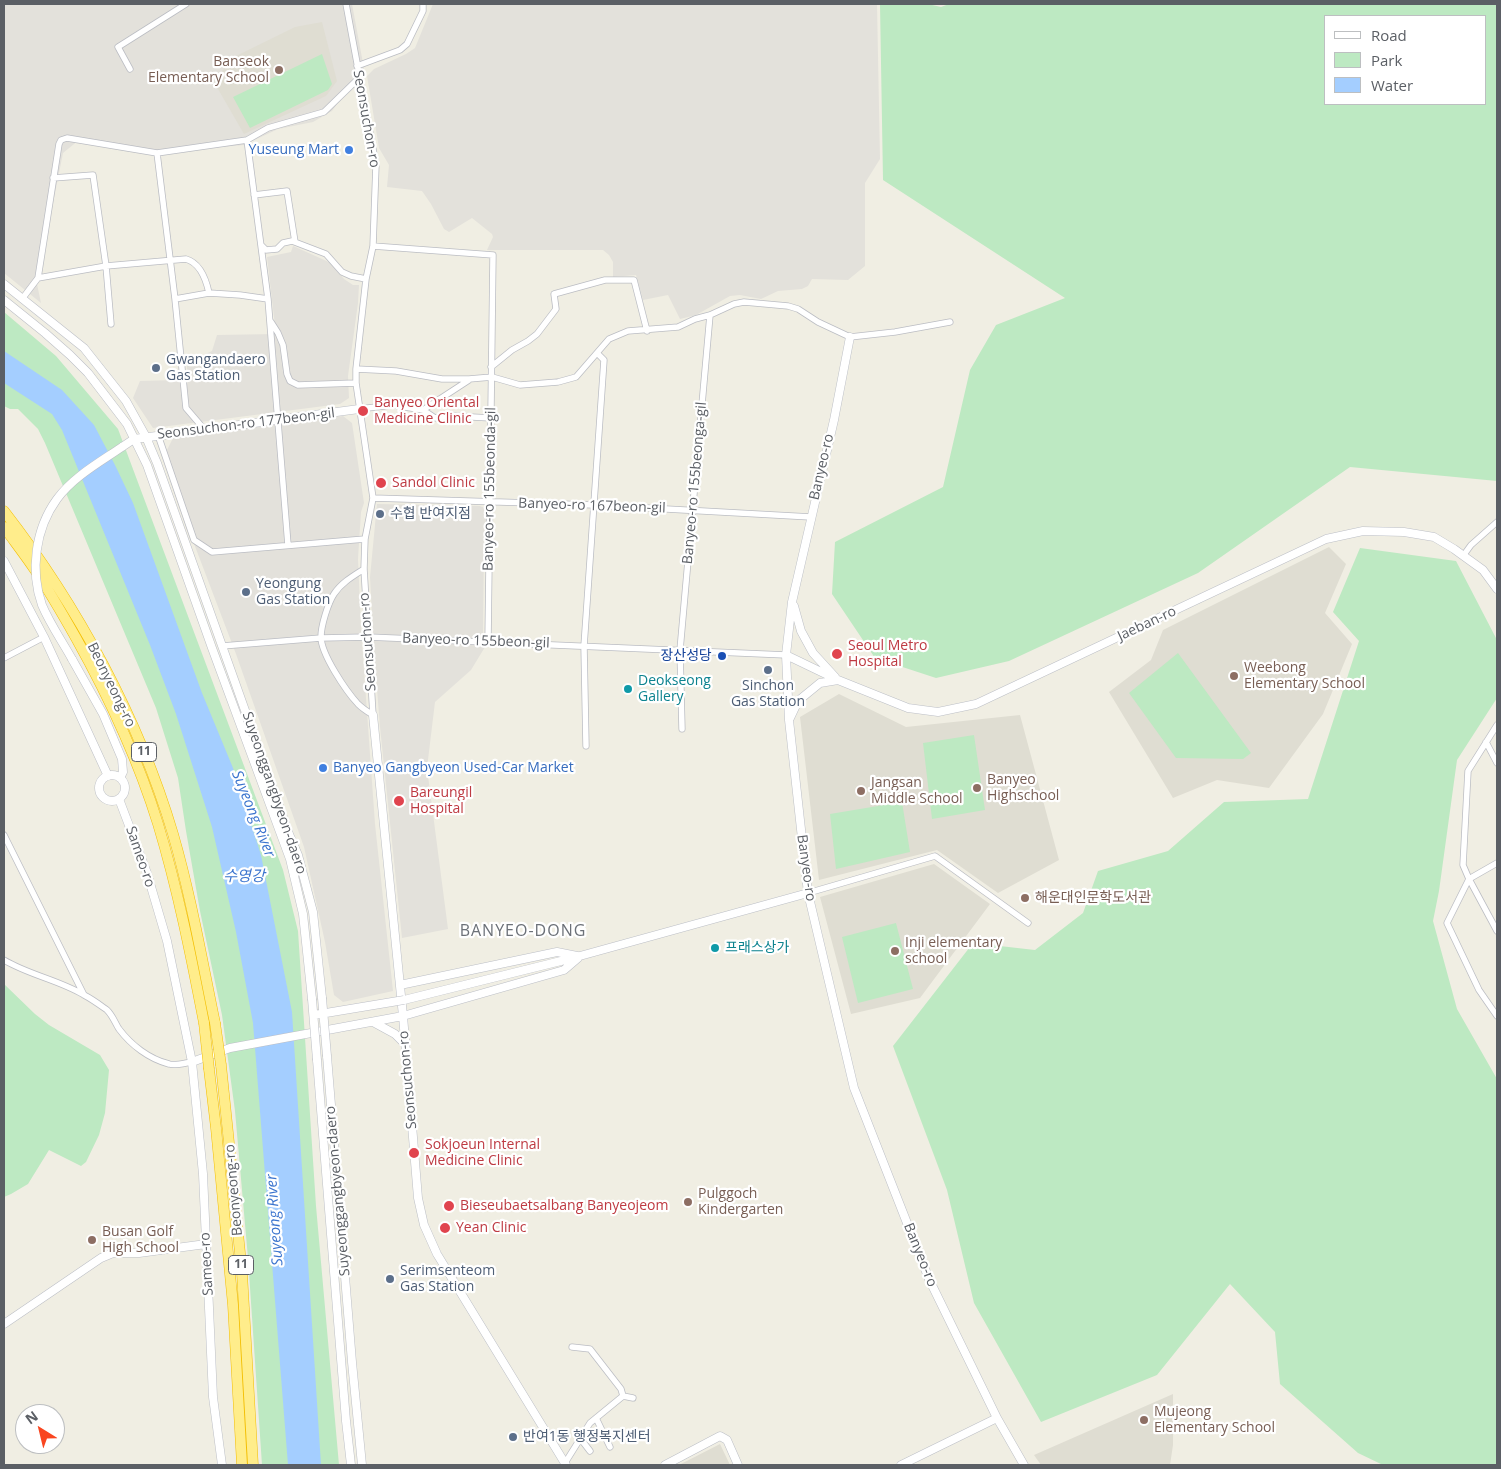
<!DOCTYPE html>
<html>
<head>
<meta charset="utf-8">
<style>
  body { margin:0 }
  #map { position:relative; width:1501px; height:1469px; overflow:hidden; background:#f0eee3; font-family:"Open Sans",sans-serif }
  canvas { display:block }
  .frame { position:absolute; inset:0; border:5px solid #5b5f65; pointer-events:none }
  .legend { position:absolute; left:1324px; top:15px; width:162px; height:90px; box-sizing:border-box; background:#fff; border:1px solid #bdbfc1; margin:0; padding:6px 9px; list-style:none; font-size:15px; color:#5b5f65 }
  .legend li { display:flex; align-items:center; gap:10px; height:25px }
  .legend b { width:25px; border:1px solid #bdbfc1 }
  .north { position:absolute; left:15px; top:1404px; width:50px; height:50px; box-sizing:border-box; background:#fff; border:1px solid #bdbfc1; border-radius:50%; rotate:324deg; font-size:14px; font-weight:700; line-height:20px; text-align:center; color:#5b5f65 }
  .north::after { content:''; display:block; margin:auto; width:18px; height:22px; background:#f94620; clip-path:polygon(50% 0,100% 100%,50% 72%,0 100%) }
</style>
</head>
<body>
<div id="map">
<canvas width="1501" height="1469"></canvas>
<div class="frame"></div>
<ul class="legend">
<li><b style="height:6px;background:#fff"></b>Road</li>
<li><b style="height:14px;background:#bde9c2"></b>Park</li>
<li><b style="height:14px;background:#a4ceff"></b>Water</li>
</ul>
<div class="north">N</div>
</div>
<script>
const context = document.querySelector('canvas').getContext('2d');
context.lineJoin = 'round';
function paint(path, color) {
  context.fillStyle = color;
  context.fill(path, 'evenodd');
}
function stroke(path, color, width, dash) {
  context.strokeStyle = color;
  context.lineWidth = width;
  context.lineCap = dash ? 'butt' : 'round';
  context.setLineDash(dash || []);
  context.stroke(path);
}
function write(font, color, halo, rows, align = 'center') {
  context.font = font + ' "Open Sans","Noto Sans KR",sans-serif';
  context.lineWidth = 4.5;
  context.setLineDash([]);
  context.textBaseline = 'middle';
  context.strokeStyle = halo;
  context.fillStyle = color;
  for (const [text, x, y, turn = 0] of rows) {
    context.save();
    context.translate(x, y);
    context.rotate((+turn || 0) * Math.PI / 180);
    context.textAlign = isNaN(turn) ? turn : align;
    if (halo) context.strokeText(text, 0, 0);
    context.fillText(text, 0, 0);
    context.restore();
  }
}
paint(new Path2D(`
  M4,4H352L365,74L344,95L332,111L313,122L278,129L244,145L144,154L79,140L63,153L37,284L41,303L4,273Z
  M433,4H877L880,159L865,183V266L848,280L812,279L808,286L802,289L778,291L761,299L740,295L730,296L696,315L680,319L668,295L643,300L636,275L613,277V262L609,255L603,250H487L493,237L492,234L472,218L449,232L444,229L431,204L422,191L387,187L389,165L379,148L367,76L374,69L406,54L415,48Z
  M293,246L331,263L344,279L353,285H359L358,303L348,376L349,398L340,404L153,428L133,398L140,381L177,380L187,373V363L212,351L217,335L276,334L267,257L291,252Z
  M343,416L352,423L364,503L361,512L358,559L361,628L375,824L393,991L343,1002L334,995L325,942L304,847L236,654L177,499L163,458L173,438Z
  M377,504L480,506L487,509L484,543L483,632L485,647L471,670L435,702L427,768L448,929L402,938L380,727L374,651L370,577Z`), '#e3e1db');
paint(new Path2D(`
  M322,22L337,81L326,96L244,134L214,82L232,58L295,27Z
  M1329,547L1346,564L1325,613L1352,644L1323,714L1269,788L1217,780L1173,798L1109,692L1151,660L1163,630Z
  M839,694L906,727L1020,715L1059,860L998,893L937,850L819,880L800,717Z
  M934,864L990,904L920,998L851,1014L820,897Z
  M1173,1394V1445L1170,1465H1041L1034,1455Z
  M720,1444L730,1465H679Z`), '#dfddd2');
paint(new Path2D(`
  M880,4H928L941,7L949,4H1497V481L1350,467L1198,573L1009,661L936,678L875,658L832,594L835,542L943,487L970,370L996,325L1065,298L883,180ZM1485,16V104H1325V16Z
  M322,54L332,84L328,90L250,128L233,97Z
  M4,312L56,356L118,429L283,870L298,931L316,1206L339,1465H262L248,1258L235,1111L222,1015L200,911L186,831L178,778L156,708L45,443L38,429L18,409H10L4,406Z
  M1360,548L1456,561L1497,640V698L1457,760L1439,891L1433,921L1457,1009L1497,1079V1465H1383L1358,1453L1280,1384L1275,1332L1230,1284L1157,1375L1041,1422L974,1303L947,1190L893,1046L973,943L1035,950L1083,913L1098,871L1168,851L1224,802L1308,799L1359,641L1333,612Z
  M1178,653L1251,753L1243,759L1176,758L1129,693Z
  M974,735L985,810L932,819L923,743Z
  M902,802L910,852L836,869L830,814Z
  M896,923L913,989L858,1003L842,937Z
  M4,984L35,1014L49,1025L100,1055L109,1070L105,1113L99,1135L86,1162L81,1166L49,1150L28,1184L11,1194L4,1197Z`), '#bde9c2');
paint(new Path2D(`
  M4,351L62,390L94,425L115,465L133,503L202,693L233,768L261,855L292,1012L321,1465H288L253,1023L236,932L212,827L176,714L150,645L62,430L52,414L4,383Z`), '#a4ceff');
const street = new Path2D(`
  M346,4L376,165L373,246L366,279L356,369V383L373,498L365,539L364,569L373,715
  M357,66L400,50L407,44L423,11V4
  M130,69L118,47L186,4
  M247,140L268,299L288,545
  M157,153L175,299L186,408L204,429
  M53,178L93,175L106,266L111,324
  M254,195L287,191L295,242
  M261,245L266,250L277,249L283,243L292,241L326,254L342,272L351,276L366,279
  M373,246L493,255L488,641
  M38,278L106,266L186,259C200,263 206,279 209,293
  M22,299L38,278L59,144L61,140L67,138L157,153L247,140L268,128L324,112L359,78
  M175,299L209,293L240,295L268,299
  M271,322L278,333L283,345L287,374L290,381L298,385L356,383
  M491,367L512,350L528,341L537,334L556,309L554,294L605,280H634L647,331
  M356,369L396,371L442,379H469L492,377L520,385L558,382L576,377L609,339L628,331L678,327L695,319L710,315L734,304L744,302L788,306L798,309L818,322L850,337L895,332L950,322
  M359,409L393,405L423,410L435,418L453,416L491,418
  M423,410L469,380
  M158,435L194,540L212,552L365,539
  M373,498L594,505L811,517
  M1463,556L1471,545L1497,522
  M364,569C353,576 341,583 334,594C328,603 321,626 321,637C321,654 346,691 358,704C362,708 368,712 373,715
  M222,646L321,638L368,637L786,655
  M4,658L44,637
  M1497,725L1468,771L1463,865L1469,879L1497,931
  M682,729L680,650L710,315
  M1486,742L1497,763
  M586,746L584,646L604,360L597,353
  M4,835L84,995
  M1469,879L1447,923L1479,990L1497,1016
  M1469,879L1497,863
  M808,893L935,856L1028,923
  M4,960C29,975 59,980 84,995C92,999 100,1005 107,1010C113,1016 115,1023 119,1029C131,1045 149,1059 169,1064C175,1066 185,1063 192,1062
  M572,1347L590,1349L621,1389L623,1396
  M596,1418L610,1447
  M580,1438L590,1451
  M565,1463L590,1423L623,1396L633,1398`);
const secondary = new Path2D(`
  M4,284L84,348L126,401L146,437L157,463L289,834L298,855L313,912L322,998
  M4,300L45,333L70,355L88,373L127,424L147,465L212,648L290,859L303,914L312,999
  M850,337L834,420L792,602L786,655L789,720L808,893L854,1088L929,1279L997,1418L1024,1465
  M122,447L134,439L359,409
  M4,561L44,637L108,776
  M794,606L801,631L813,653L835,677
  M786,655L838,680L908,708L938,712L976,704L1326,539L1363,531L1404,532L1434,537L1454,549L1483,570L1497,589
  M72,659L103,714L122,759L123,772L120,778
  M373,715L403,1016L418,1198L424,1225L437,1254L566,1465
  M790,718L798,701L820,683L838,680
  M99 788a13 13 0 1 1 26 0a13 13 0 1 1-26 0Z
  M119,799L147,873L167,941L192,1062L203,1174L213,1397L222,1465
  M400,985L557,952L577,956
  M404,1000L569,959L808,893
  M373,1022L395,1034L405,1044
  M327,1056L352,1362L362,1465
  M317,1060L346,1421L351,1465
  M192,1062L230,1048L403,1016L564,970L578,958
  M4,1324L101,1258L113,1253H139L206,1244
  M665,1465L720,1436L727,1440L738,1465
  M901,1465L997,1418`);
const highway = new Path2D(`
  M4,511C77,605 139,719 173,834C191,896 202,960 215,1023
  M4,527C14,541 25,555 35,570C50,592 63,615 76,638C109,697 138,759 158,824C178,890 191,956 204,1023
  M221,1065L228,1133L242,1273L253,1465
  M209,1069L216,1128L233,1305L242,1465`);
stroke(street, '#bbbdc3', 7);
stroke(secondary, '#bcbfc6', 9);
stroke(highway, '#f3be00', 11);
stroke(street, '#fff', 5.5);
stroke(secondary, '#fff', 8);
stroke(highway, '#ffed8b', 10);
const secondaryBridge = new Path2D(`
  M72,659C62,641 50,624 42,605C30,571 35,529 57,499C73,477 100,462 122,447
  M322,998L327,1056
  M312,999L317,1060
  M314,1015L404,1000`);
const highwayBridge = new Path2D(`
  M204,1023L209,1069
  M215,1023L221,1065`);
stroke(secondaryBridge, '#bcbfc6', 9, []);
stroke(highwayBridge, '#f3be00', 11, []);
stroke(secondaryBridge, '#fff', 8);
stroke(highwayBridge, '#ffed8b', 10);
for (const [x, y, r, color] of [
  [279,70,5,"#8d6e63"],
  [349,150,5,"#3f7fe0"],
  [156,368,5,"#5c6f8a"],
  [363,411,6,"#e0444e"],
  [381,483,6,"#e0444e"],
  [380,514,5,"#5c6f8a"],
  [246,592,5,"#5c6f8a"],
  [837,654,6,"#e0444e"],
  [722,656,5,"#1a4fb4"],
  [768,670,5,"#5c6f8a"],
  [1234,676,5,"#8d6e63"],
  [628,689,5,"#0f9aa8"],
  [323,768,5,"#3f7fe0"],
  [977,788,5,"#8d6e63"],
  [861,791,5,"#8d6e63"],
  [399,801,6,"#e0444e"],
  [1025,898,5,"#8d6e63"],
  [715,948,5,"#0f9aa8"],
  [895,951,5,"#8d6e63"],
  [414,1153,6,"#e0444e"],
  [688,1202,5,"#8d6e63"],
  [449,1206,6,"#e0444e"],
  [445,1228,6,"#e0444e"],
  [92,1240,5,"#8d6e63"],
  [390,1279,5,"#5c6f8a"],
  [1144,1420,5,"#8d6e63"],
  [513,1437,5,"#5c6f8a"]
]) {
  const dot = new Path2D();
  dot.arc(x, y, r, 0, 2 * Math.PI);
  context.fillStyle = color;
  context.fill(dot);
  stroke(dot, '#fff', 2);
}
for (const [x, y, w] of [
  [144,752,25],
  [241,1265,25]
]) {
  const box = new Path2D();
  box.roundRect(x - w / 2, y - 9.5, w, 19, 4);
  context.fillStyle = '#fff';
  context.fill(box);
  stroke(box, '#5b5f65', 1);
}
write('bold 12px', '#5b5f65', null, [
  ["11",144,752],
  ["11",241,1265]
]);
write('14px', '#785e54', '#fff', [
  ["Banseok",269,62,"right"],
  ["Elementary School",269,78,"right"],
  ["Weebong",1244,668],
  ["Elementary School",1244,684],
  ["Banyeo",987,780],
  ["Highschool",987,796],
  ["Jangsan",871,783],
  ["Middle School",871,799],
  ["해운대인문학도서관",1035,898],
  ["Inji elementary",905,943],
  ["school",905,959],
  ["Pulggoch",698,1194],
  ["Kindergarten",698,1210],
  ["Busan Golf",102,1232],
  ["High School",102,1248],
  ["Mujeong",1154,1412],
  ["Elementary School",1154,1428]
], 'left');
write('14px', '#5b5f65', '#fff', [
  ["Seonsuchon-ro",366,119,80],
  ["Seonsuchon-ro 177beon-gil",246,424,-7],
  ["Banyeo-ro",822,467,-77],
  ["Banyeo-ro 155beonga-gil",695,483,-85],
  ["Banyeo-ro 155beonda-gil",490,489,-89],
  ["Banyeo-ro 167beon-gil",592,506,2],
  ["Jaeban-ro",1147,624,-25],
  ["Banyeo-ro 155beon-gil",476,641,2],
  ["Seonsuchon-ro",368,642,-94],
  ["Beonyeong-ro",111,685,64],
  ["Suyeonggangbyeon-daero",274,793,71],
  ["Sameo-ro",140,857,71],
  ["Banyeo-ro",806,868,82],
  ["Seonsuchon-ro",408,1080,-95],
  ["Beonyeong-ro",234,1190,-95],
  ["Suyeonggangbyeon-daero",338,1191,-95],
  ["Banyeo-ro",920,1255,68],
  ["Sameo-ro",207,1264,-93]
]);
write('14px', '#366cbe', '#fff', [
  ["Yuseung Mart",339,150],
  ["Banyeo Gangbyeon Used-Car Market",333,768,"left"]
], 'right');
write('14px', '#4e5e75', '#fff', [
  ["Gwangandaero",166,360],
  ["Gas Station",166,376],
  ["수협 반여지점",390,514],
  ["Yeongung",256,584],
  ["Gas Station",256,600],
  ["Sinchon",768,686,"center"],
  ["Gas Station",768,702,"center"],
  ["Serimsenteom",400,1271],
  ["Gas Station",400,1287],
  ["반여1동 행정복지센터",523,1437]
], 'left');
write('14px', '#be3a42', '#fff', [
  ["Banyeo Oriental",374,403],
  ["Medicine Clinic",374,419],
  ["Sandol Clinic",392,483],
  ["Seoul Metro",848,646],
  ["Hospital",848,662],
  ["Bareungil",410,793],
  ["Hospital",410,809],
  ["Sokjoeun Internal",425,1145],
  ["Medicine Clinic",425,1161],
  ["Bieseubaetsalbang Banyeojeom",460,1206],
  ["Yean Clinic",456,1228]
], 'left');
write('14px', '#164399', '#fff', [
  ["장산성당",712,656]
], 'right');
write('14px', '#0d838f', '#fff', [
  ["Deokseong",638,681],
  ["Gallery",638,697],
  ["프래스상가",725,948]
], 'left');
write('italic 15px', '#3b74ce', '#fff', [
  ["Suyeong River",253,814,68],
  ["수영강",244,877],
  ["Suyeong River",275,1220,-94]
]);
context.letterSpacing = '1px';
write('16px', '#6c7178', '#fff', [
  ["BANYEO-DONG",523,931]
]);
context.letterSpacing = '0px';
</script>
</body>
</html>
